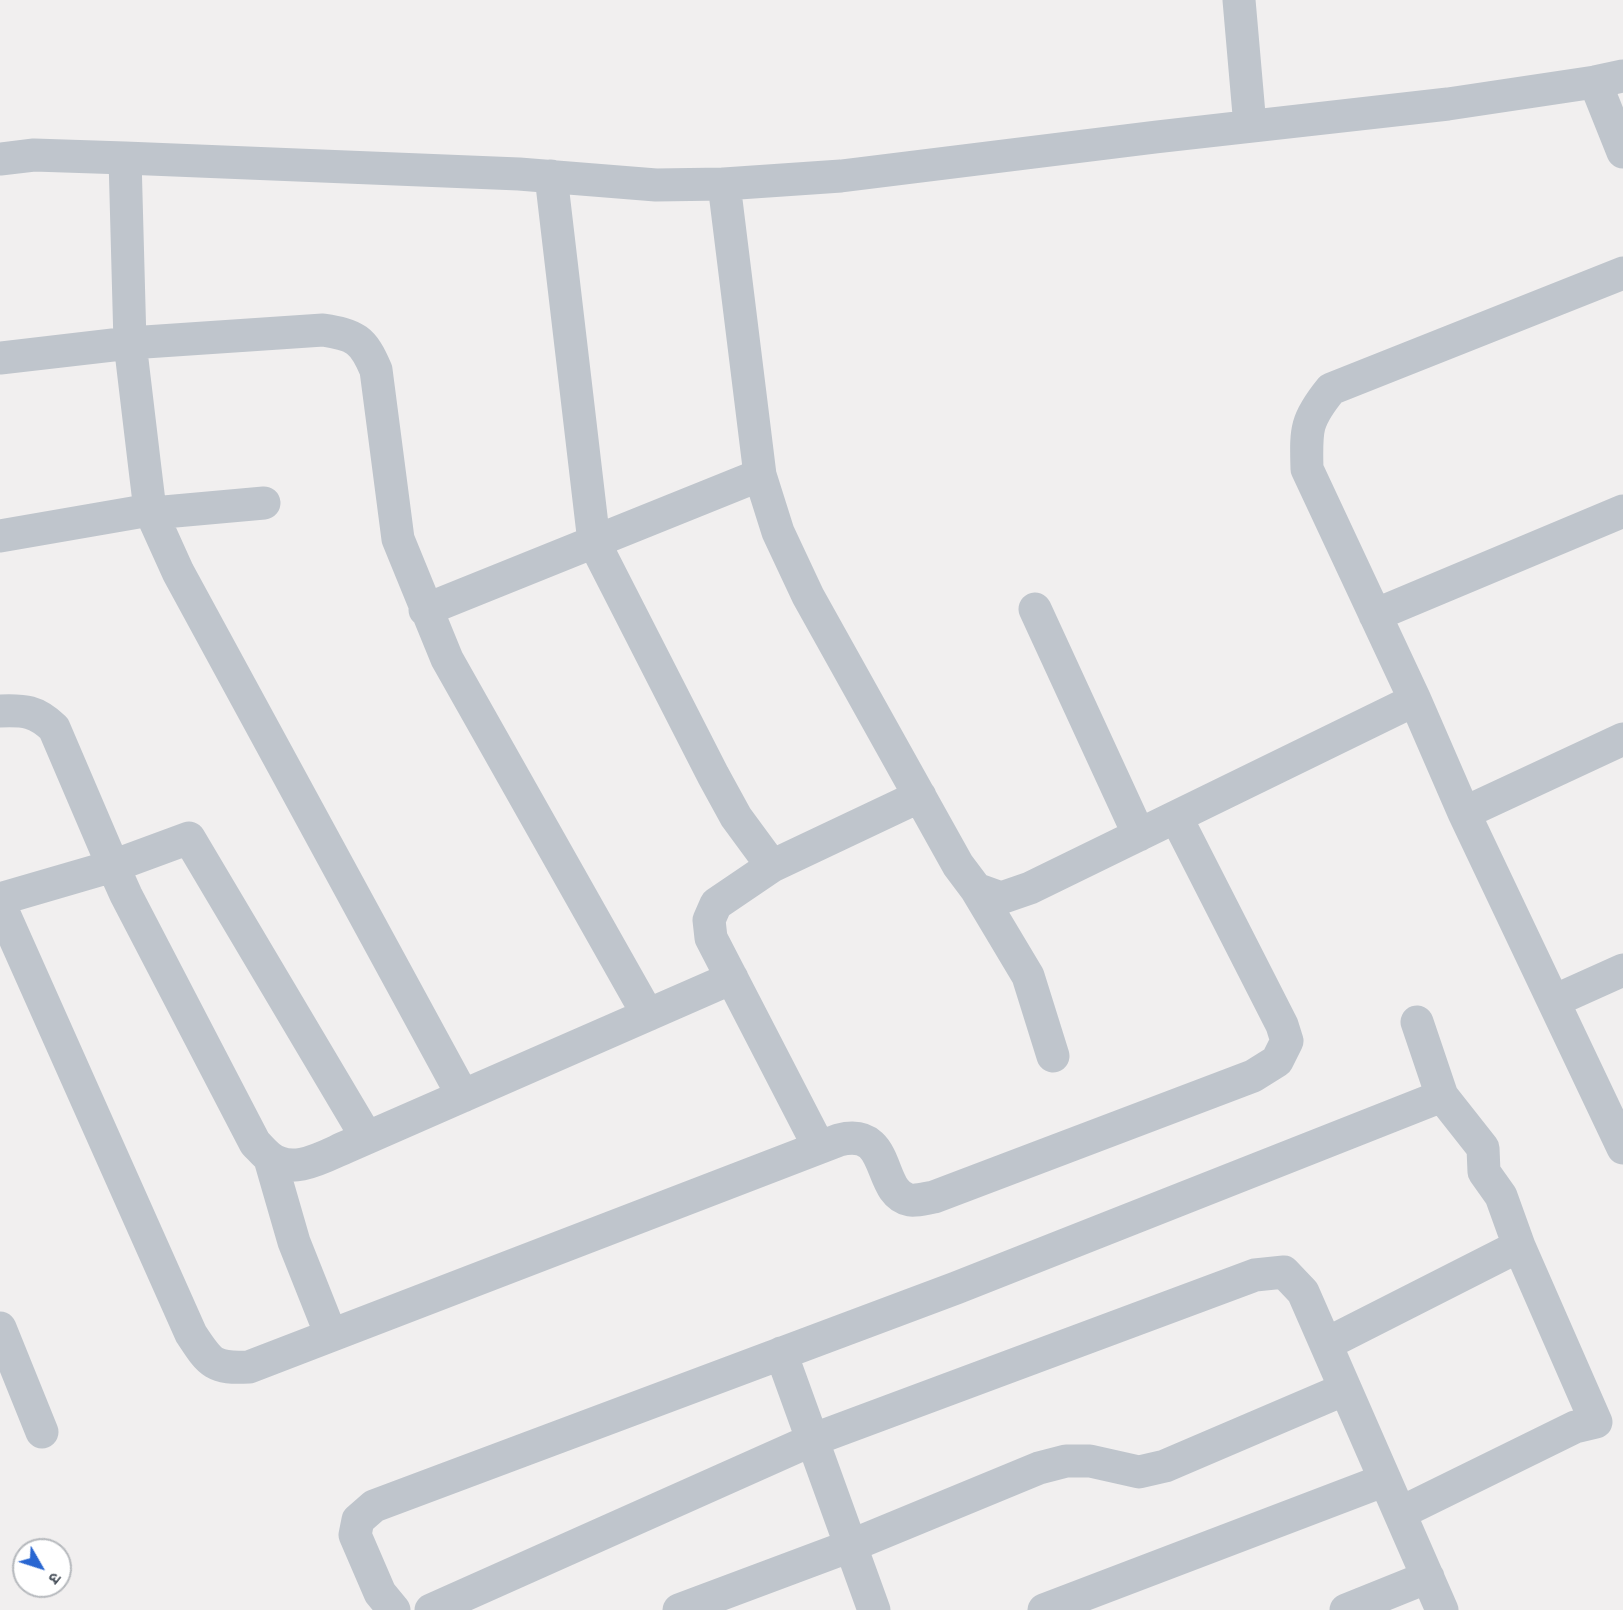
<!DOCTYPE html>
<html>
<head>
<meta charset="utf-8">
<style>
  body { margin:0 }
  #map { position:relative; width:1623px; height:1610px; overflow:hidden; background:#f1efef; font-family:"Fira Sans","Noto Sans Devanagari",sans-serif }
  canvas { display:block }
  .north { position:absolute; left:12px; top:1538px; width:60px; height:60px; box-sizing:border-box; background:#fff; border:2px solid #b6b9bd; border-radius:50%; rotate:129deg; font-size:16px; font-weight:700; line-height:24px; text-align:center; color:#49515b }
  .north::after { content:''; display:block; margin:auto; width:21px; height:27px; background:#2966d1; clip-path:polygon(50% 0,100% 100%,50% 72%,0 100%) }
</style>
</head>
<body>
<div id="map">
<canvas width="1623" height="1610"></canvas>
<div class="north">उ</div>
</div>
<script>
const context = document.querySelector('canvas').getContext('2d');
context.lineJoin = 'round';
function stroke(path, color, width, dash) {
  context.strokeStyle = color;
  context.lineWidth = width;
  context.lineCap = dash ? 'butt' : 'round';
  context.setLineDash(dash || []);
  context.stroke(path);
}
stroke(new Path2D(`
  M1239,0L1250,126
  M1595,82L1623,152
  M125,158L130,343L145,469L150,510L178,572L463,1096
  M0,159L34,155L125,158L519,174L656,185L724,184L841,176L1156,137L1448,104L1595,82L1623,76
  M551,176L594,542L713,775L736,817L772,866
  M724,184L760,475L778,532L808,596L958,865L976,889L1001,898L1030,888L1415,700L1464,813L1623,1148
  M0,358L130,343L323,330C355,335 363,339 376,370L398,539L447,659L648,1015
  M0,536L150,510L164,512L264,503
  M1035,609L1139,835
  M425,610L760,475
  M1375,615L1623,511
  M1415,700L1307,469C1306,430 1305,421 1331,389L1623,273
  M0,711C25,710 36,711 54,728L113,866L189,838L367,1138
  M1464,813L1623,739
  M976,889L1028,976L1053,1056
  M0,899L113,866L126,895L255,1143C260,1148 264,1153 269,1157C292,1176 323,1157 346,1147L732,978
  M0,905L191,1334C210,1363 213,1369 249,1367L839,1140C893,1126 876,1194 910,1200C917,1201 927,1198 934,1197L1253,1076L1277,1061L1287,1041L1282,1025L1176,817
  M1554,1001L1623,970
  M819,1147L711,938L709,920L716,904L772,866L920,796
  M270,1159L294,1242L331,1335
  M0,1328L42,1432
  M1326,1344L1519,1246
  M781,1353L874,1610
  M1400,1513L1575,1427L1596,1422L1519,1246L1501,1196L1484,1172L1483,1148L1442,1096L1417,1022
  M394,1610L380,1593L355,1535L358,1520L374,1506L956,1288L1442,1096
  M431,1610L812,1440L1255,1275L1284,1272L1303,1292L1442,1610
  M679,1610L850,1546L1039,1468L1066,1461H1090L1139,1472L1165,1466L1345,1389
  M1044,1610L1385,1480
  M1346,1610L1428,1577`), '#bfc5cc', 33);
</script>
</body>
</html>
